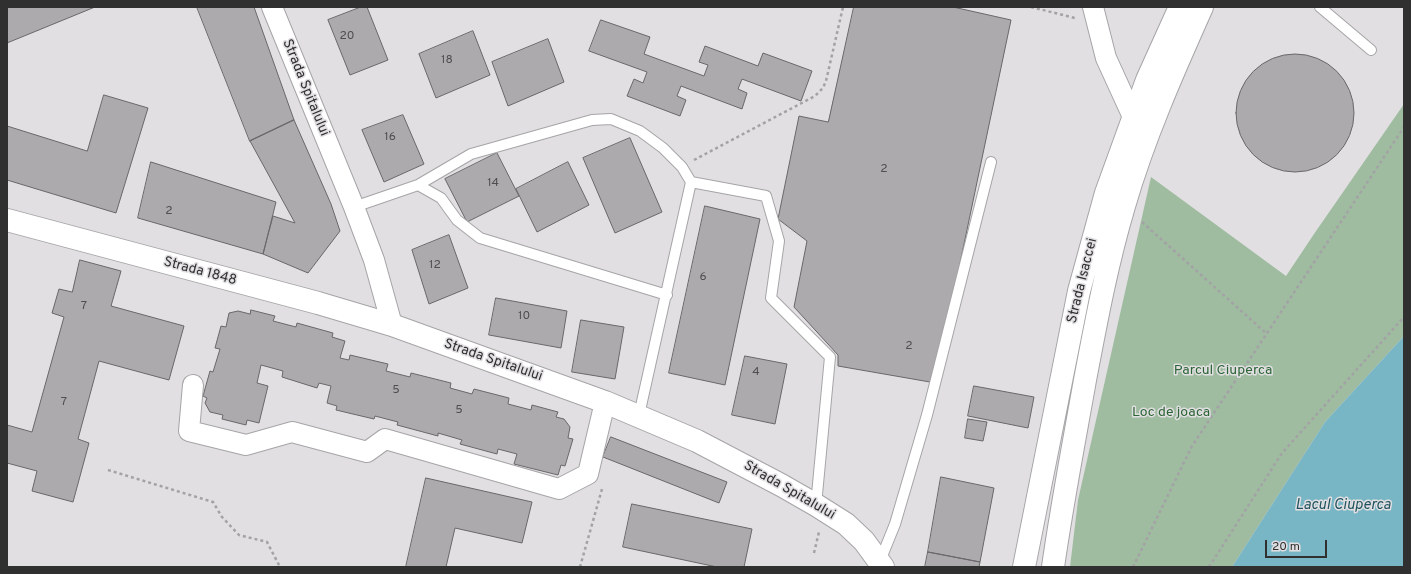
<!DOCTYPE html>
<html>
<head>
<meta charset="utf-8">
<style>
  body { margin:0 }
  #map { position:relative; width:1411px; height:574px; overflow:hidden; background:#e1dfe2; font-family:Overpass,sans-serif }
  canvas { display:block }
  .frame { position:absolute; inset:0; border:8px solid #303031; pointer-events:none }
  .scale { position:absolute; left:1265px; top:540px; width:62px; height:18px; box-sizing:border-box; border:2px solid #303031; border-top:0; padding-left:5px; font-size:12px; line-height:14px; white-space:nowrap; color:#303031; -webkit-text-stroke:3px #e1dfe2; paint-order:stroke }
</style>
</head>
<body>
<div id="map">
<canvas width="1411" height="574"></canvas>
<div class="frame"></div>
<div class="scale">20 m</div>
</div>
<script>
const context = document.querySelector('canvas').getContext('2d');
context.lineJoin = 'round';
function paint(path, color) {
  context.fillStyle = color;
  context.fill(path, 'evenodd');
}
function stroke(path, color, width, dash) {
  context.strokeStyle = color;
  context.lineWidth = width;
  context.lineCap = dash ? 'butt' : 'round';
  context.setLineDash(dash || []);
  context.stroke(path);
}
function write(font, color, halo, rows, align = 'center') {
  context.font = font + ' Overpass,sans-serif';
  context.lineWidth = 3;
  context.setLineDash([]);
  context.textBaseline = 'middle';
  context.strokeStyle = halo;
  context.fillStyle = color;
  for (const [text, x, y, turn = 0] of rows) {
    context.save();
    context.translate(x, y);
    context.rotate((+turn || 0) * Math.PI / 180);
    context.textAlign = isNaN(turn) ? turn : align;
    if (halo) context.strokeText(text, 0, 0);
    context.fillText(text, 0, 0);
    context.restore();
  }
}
paint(new Path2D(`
  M1404,104V336L1325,422L1232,567H1070L1078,500L1151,177L1286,276L1314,234Z`), '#9fbca1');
paint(new Path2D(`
  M1404,336V567H1232L1325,422Z`), '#79b6c5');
const building = new Path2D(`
  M7,7H95L7,43Z
  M197,7H254L294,120L250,141Z
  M361,7H367L388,60L350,75L328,20Z
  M854,7H953L1011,20L955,287L930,382L838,366V355L794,307L807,241L778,219L799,116L828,122Z
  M601,20L650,37L644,54L704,76L708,65L699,62L705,46L758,66L763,53L812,71L801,101L742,79L738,89L747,93L742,109L681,86L677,96L686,100L680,116L627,96L634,79L643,83L647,72L589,51Z
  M473,31L490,75L436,98L419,54Z
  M548,39L564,82L508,106L492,62Z
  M1236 113a59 59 0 1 1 118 0a59 59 0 1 1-118 0Z
  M104,95L148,108L116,213L7,180V126L87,151Z
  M403,115L424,164L384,182L362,130Z
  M294,120L331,204L340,231L308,273L263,254L273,216L295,223L250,141Z
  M630,138L662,212L615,233L583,158Z
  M497,153L519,196L467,222L445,179Z
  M151,162L276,202L263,254L138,218Z
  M568,162L589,205L537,232L516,189Z
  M705,206L760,219L725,385L669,373Z
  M449,235L468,288L429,304L412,250Z
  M80,260L121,271L111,306L184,326L169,380L99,361L78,439L89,443L73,502L32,491L37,471L7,463V425L32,432L64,317L52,313L59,289L72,292Z
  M496,298L567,311L561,348L489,335Z
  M251,310L275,316L273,321L296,327L297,323L333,333L332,337L345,341L340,358L349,360L350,355L388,364L386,371L410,377L411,373L451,383L450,388L472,394L474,389L509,398L508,404L531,410L532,405L558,412L556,417L564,419L570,427L568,438L573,439L565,466L561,465L558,475L514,464L517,454L498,449L497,454L460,444L462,440L438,433V436L397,425L398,422L375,416L374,419L336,410L337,406L327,403L331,386L319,383L317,388L282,377L283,371L261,365L257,383L268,386L259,423L247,420L246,425L222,419L223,415L210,412L205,403L207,398L203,396L210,371L213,372L220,349L215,348L221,326L226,327L229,313L238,311L250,314Z
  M581,320L624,327L615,379L572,372Z
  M745,356L787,364L775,424L732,415Z
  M974,386L1034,397L1028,428L968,416Z
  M968,419L987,422L983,441L965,438Z
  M611,437L727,482L719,503L603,457Z
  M941,477L994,488L980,562L928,552Z
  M426,478L532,502L522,543L455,528L446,567H406Z
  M632,504L752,529L744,567H717L623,547Z
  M928,552L980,562L979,567H925Z`);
paint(building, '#acaaac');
stroke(building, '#696769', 1);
const service = new Path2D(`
  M1320,7L1371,50
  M691,182L766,196L779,241L771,298L830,357L816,505
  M418,185L471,154L592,120L611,119L640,131L663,148L682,167L691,182L639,415
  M354,207L418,185L441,198L457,220L480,238L667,295
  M880,561L895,524L927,415L991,162`);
const minor = new Path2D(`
  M272,7L354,207L374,260L392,325
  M1093,7L1106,58L1133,117
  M193,385L189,431L246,445L292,432L367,452L385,439L559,489L588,474L605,402`);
const secondary = new Path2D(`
  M7,220L318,303L392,325L605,402L697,441L781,485L816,505L846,524L864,541L883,567`);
const primary = new Path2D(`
  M1024,567L1079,291L1106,193L1147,80L1180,7
  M1053,567C1062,504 1074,442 1085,380C1096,322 1107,263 1124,206C1144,137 1173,72 1202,7`);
stroke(service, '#a6a4a7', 12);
stroke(minor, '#a6a4a7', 22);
stroke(secondary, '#a6a4a7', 24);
stroke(primary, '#a6a4a7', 24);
stroke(new Path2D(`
  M1031,7L1075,18
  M694,160L815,96L823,88L826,81L843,7
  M1142,222L1267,334
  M108,470L213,502L222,517L239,535L267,542L280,567
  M814,553L819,532
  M580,567L602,489
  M1133,567L1192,446L1404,127
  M1209,567L1282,453L1404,317`), '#a3a2a4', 2.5, [3, 3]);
stroke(service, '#fff', 10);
stroke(minor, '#fff', 20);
stroke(secondary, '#fff', 22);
stroke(primary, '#fff', 22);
write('12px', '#4f4e50', null, [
  ["20",347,37],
  ["18",447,61],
  ["16",390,138],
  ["2",884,170],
  ["14",493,184],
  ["2",169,212],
  ["12",435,266],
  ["6",703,278],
  ["7",84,307],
  ["10",524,317],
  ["2",909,347],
  ["4",756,373],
  ["5",396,391],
  ["7",64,403],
  ["5",459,411]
]);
write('14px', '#303031', '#e1dfe2', [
  ["Strada Spitalului",305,88,68],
  ["Strada 1848",200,272,15],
  ["Strada Isaccei",1083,281,-76],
  ["Strada Spitalului",493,361,19],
  ["Strada Spitalului",789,491,30]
]);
write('14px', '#2c6535', '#e1dfe2', [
  ["Parcul Ciuperca",1223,371],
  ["Loc de joaca",1171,413]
]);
write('italic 15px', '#1f535f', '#e1dfe2', [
  ["Lacul Ciuperca",1343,506]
]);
</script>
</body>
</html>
